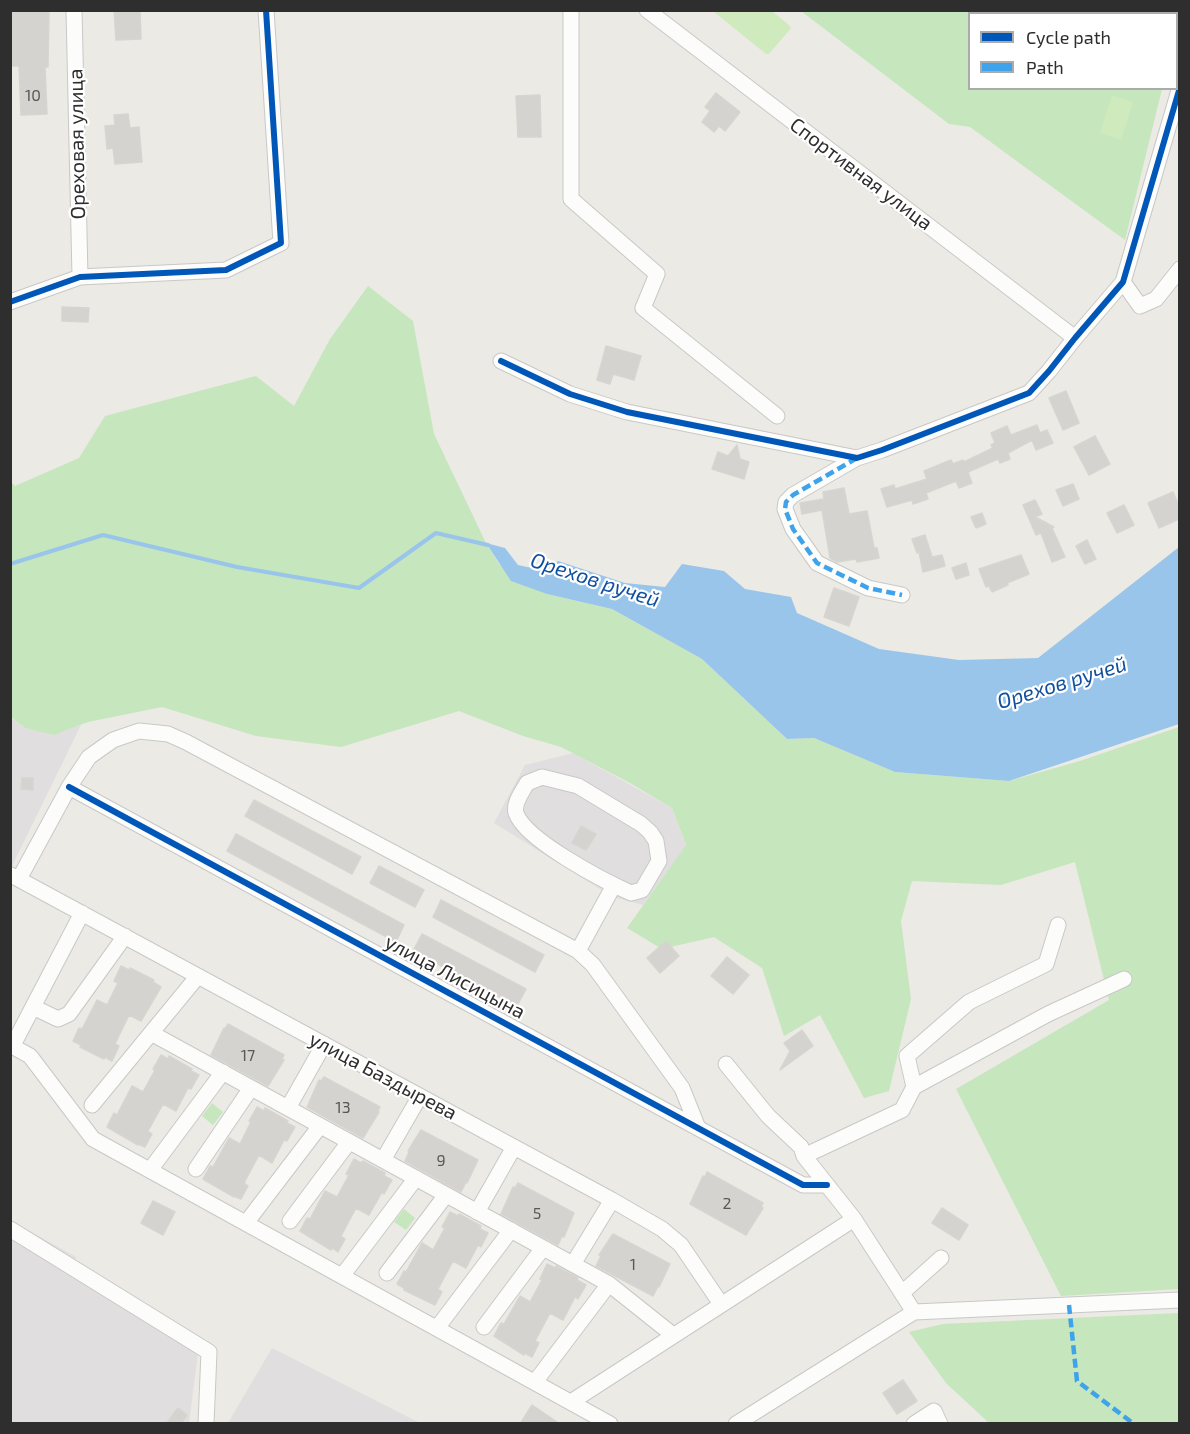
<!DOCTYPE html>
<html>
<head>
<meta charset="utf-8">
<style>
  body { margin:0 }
  #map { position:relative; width:1190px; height:1434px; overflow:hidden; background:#ebeae4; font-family:"Exo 2",sans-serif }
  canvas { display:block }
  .frame { position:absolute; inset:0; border:12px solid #2e2e2e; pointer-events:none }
  .legend { position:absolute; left:968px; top:12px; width:210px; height:78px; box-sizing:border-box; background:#fff; border:2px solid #ababab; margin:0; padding:8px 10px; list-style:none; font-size:18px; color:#2e2e2e }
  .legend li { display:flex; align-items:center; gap:12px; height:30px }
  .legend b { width:30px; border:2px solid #ababab }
</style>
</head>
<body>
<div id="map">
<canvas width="1190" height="1434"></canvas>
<div class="frame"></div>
<ul class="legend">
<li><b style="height:8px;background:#0057b8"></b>Cycle path</li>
<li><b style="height:8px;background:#3ea3eb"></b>Path</li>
</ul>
</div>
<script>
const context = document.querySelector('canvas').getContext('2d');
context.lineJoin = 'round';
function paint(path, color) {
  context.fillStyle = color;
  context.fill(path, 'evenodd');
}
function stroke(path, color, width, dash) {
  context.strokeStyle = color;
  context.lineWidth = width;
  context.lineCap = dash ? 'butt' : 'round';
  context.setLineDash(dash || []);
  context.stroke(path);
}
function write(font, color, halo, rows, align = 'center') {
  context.font = font + ' "Exo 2",sans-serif';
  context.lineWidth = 4.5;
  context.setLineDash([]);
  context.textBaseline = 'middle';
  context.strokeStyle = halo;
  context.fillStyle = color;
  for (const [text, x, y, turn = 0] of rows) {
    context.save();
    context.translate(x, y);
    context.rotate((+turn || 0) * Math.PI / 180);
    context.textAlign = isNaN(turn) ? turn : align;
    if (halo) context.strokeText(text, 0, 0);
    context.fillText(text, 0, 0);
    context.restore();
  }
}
paint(new Path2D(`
  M10,717L25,728L54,734L81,725L12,866Z
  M573,753L672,808L686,846L643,905L613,897L494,823L525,765Z
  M10,1220L76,1257L69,1269L198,1353L189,1423H11Z
  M272,1348L420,1423H228Z`), '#e0dedf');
paint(new Path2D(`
  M801,11H1179V30L1177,40L1176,14H970V88L1162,89L1125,240L970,127L949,124Z
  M368,286L413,321L434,434L486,543L499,564L547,594L612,609L702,659L787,739L814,738L895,772L1009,781L1080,761L1179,727V1289L1061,1296L956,1089L1109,1000L1075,862L1001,885L912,881L901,921L911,999L889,1091L864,1098L820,1015L784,1036L762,968L714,937L662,949L627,928L686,845L672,808L630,783L561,747L523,736L459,711L341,747L256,736L162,707L88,722L54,735L25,728L11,717L10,481L15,486L79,458L105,416L256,376L294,406L330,339Z
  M212,1103L223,1112L213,1125L202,1116Z
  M404,1209L415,1218L406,1230L394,1222Z
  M1179,1313V1423H989L946,1383L909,1332L943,1324Z`), '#c6e6be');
paint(new Path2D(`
  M713,11H772L789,25L791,28L769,54H766Z
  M1112,95L1133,102L1121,140L1100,133Z`), '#cfeabc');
paint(new Path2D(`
  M486,543L505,548L518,565L546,571L558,561L625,583L665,587L682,564L724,571L745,589L791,597L797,613L879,649L959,660L1038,658L1179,547V724L1009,781L895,772L814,738L787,739L702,659L612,609L547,594L511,581Z`), '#9ac5ea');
stroke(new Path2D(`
  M10,564L103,535L237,567L359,588L436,533L488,545`), '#9ac5ea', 4);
const building = new Path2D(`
  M10,10H49L48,67H45L47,114L21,115L19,66H10Z
  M114,10H140L141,39L116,40Z
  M716,93L740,112L725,131L719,126L714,132L702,122L710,111L705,107Z
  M540,95L541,137H518L516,96Z
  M128,114L130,128L139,127L142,162L115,164L113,148L107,149L105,126L115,125L114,115Z
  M62,307L89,308L88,322L62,321Z
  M606,346L641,356L634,380L613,374L610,384L597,380Z
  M1066,391L1079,423L1063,430L1049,398Z
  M1037,425L1040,433L1047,430L1053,443L1036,450L1032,440L1008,453L1010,459L1000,463L998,459L968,472L972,483L959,488L956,481L926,493L928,499L913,504L912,500L887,507L881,489L894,485L895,489L927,479L924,471L951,460L953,464L963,460L964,462L993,448L991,445L995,443L991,433L1007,426L1011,435Z
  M1095,436L1110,464L1089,475L1074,447Z
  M737,445L740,459L749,462L744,479L712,469L718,452L728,456Z
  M1073,484L1079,499L1063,506L1056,490Z
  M844,488L849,514L867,511L874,548H877L879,558L857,562L856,559L837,562L830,558L822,510L802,514L800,503L824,499L823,492Z
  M1173,492L1179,506V519L1159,528L1148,503Z
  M1035,500L1042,514L1035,517L1054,527L1052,528L1065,557L1052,562L1041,533L1036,535L1023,505Z
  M1124,505L1134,525L1117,533L1107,513Z
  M982,513L986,524L976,528L971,517Z
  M925,535L932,557L942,555L945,566L923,572L919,552L917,553L912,539Z
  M1087,540L1096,559L1085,564L1076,546Z
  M1021,555L1029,574L1007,583L1008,585L992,592L989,586L986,587L979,569Z
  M966,563L969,575L956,579L952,568Z
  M834,588L859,597L849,626L824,617Z
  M22,778H33V790L21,789Z
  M254,800L361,857L352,874L245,816Z
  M581,826L596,834L586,850L572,843Z
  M236,834L404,925L396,942L227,851Z
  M379,866L424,890L415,907L370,883Z
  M441,900L544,955L535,972L433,917Z
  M422,934L526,989L517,1006L413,951Z
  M666,941L679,956L660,973L647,958Z
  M727,957L749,975L733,994L711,976Z
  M121,966L129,970L130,968L154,980L153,982L161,987L141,1021L129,1015L115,1044L119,1046L112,1061L105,1057L104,1059L80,1047L81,1045L73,1041L79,1028L82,1029L97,1000L107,1005L118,983L114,981Z
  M228,1024L284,1055L282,1059L284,1060L268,1086L211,1055L224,1028L225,1029Z
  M802,1030L813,1046L780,1070L790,1051L784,1043Z
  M161,1055L168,1059L169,1056L192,1069L191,1071L199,1075L191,1089L188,1088L176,1111L163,1104L148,1131L152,1134L145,1147L138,1144V1145L107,1127L114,1113L117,1115L132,1086L143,1092L155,1070L153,1069Z
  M324,1077L380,1107L378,1111L379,1112L363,1138L307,1107L319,1080L321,1081Z
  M257,1107L264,1111L265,1108L288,1121L287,1123L295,1127L287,1141L284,1140L272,1163L259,1155L244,1183L248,1186L241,1199L234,1196V1197L203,1179L210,1166L213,1167L229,1138L240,1144L251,1122L249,1121Z
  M421,1130L478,1160L467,1183L466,1182L461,1192L405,1161L409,1152L408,1151Z
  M354,1159L361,1163L363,1161L385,1173L384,1176L392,1180L384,1194L382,1192L369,1215L356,1208L341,1236L345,1239L338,1252L332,1248L331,1250L300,1231L307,1218L310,1219L325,1191L337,1197L349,1175L346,1174Z
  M707,1172L763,1203L761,1207L763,1208L746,1235L690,1204L703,1176L705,1177Z
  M518,1183L574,1213L564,1237L562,1236L558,1245L501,1214L513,1187L515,1188Z
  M153,1201L175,1212L163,1235L141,1223Z
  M942,1208L968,1225L959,1240L932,1223Z
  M450,1212L458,1216L459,1214L481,1226L480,1229L488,1233L481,1247L478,1245L466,1268L453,1261L438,1289L442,1292L435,1305L404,1290V1288L397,1284L404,1271L406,1272L422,1243L433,1250L445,1228L442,1227Z
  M613,1234L670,1264L659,1287L658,1286L653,1296L596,1266L601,1256L599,1255Z
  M547,1264L555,1268L556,1266L578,1278L577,1280L586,1285L578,1299L575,1297L563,1320L550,1313L535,1341L539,1343L532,1357L525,1353L524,1355L494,1336L501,1323L504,1324L520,1296L530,1302L542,1280L540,1279Z
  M903,1380L917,1401L897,1414L883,1393Z
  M532,1405L560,1424H520Z
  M178,1408L187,1415L181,1424H166Z`);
paint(building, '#d4d3cf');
stroke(building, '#d6d5d0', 1.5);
const minor = new Path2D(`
  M74,10L80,277
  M571,10V199L657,274L643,308L777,416
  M647,10L1075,338
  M1123,282L1140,306L1156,299L1180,269
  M10,302L80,277L226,270L281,243L266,10
  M501,361L570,394L627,412L857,458L882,450L1029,393L1049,371L1075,338L1123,282L1180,87
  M857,458L793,495L786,502L785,509L793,529L817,563L868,588L902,595
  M542,777L578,786L641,824L650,832L656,841L659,861L642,890L631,893C604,881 525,840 516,813C513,803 523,791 527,783Z
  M69,787L803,1185H827
  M11,875L612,1200L662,1229L681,1245L721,1304
  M19,879L69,787L89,757L113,740L139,731L168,734L186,742L578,951L593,965L682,1088L698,1128
  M578,951L614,885
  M33,1007L58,1019L69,1014L125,936
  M151,1033L609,1284L673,1335
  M10,1045L30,1056L93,1139L610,1424
  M13,1045L82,913
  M726,1064L768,1116L801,1147L804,1156L854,1219L914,1312
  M914,1087L907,1056L969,1002L1046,964L1058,925
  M92,1105L198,976
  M288,1108L324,1044
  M804,1156L902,1110L914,1087L1048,1014L1124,979
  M383,1160L420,1096
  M196,1169L251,1088
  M150,1170L223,1072
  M477,1212L514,1147
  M290,1221L349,1142
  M246,1223L320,1126
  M10,1229L209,1352L206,1424
  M573,1264L612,1200
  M387,1273L446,1195
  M342,1276L416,1178
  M902,1293L941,1258
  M484,1327L543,1248
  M437,1328L511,1230
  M535,1382L609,1284
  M571,1402L854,1219
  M736,1424L914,1312L1180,1300
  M914,1424L934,1411L940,1424`);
stroke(minor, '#c9c8c8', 17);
stroke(minor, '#fcfcfb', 15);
stroke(new Path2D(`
  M857,458L793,495L786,502L785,509L793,529L817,563L868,588L902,595
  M1069,1305L1077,1381L1134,1424`), '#3ea3eb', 4.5, [9, 4.5]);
stroke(new Path2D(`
  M10,302L80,277L226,270L281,243L266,10
  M501,361L570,394L627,412L857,458L882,450L1029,393L1049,371L1075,338L1123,282L1180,87
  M69,787L803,1185H827`), '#0057b8', 6);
write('16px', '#585857', null, [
  ["10",33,96],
  ["17",248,1056],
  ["13",343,1108],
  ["9",441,1161],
  ["2",727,1204],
  ["5",537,1214],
  ["1",633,1265]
]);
write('20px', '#2e2e2e', '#fff', [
  ["Ореховая улица",77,144,-91],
  ["Спортивная улица",861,174,37],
  ["улица Лисицына",455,977,28],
  ["улица Баздырева",383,1076,28]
]);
write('italic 21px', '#11509f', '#fff', [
  ["Орехов ручей",595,580,18],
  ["Орехов ручей",1062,683,-17]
]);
</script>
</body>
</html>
